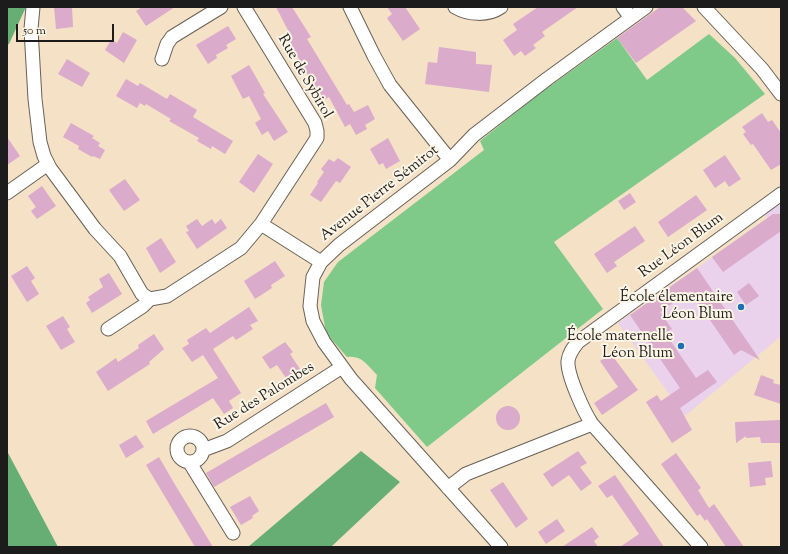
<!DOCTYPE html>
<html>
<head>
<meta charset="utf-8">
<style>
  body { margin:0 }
  #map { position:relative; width:788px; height:554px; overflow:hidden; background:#f5e1c5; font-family:"Sorts Mill Goudy",serif }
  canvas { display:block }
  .frame { position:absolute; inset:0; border:8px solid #1c1c1c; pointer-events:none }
  .scale { position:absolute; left:16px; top:24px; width:98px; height:18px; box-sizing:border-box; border:2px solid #1c1c1c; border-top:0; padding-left:5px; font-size:12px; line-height:14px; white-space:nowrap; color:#1c1c1c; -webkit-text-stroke:3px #fcf5e5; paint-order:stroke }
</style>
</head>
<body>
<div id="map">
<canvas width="788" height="554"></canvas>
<div class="frame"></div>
<div class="scale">50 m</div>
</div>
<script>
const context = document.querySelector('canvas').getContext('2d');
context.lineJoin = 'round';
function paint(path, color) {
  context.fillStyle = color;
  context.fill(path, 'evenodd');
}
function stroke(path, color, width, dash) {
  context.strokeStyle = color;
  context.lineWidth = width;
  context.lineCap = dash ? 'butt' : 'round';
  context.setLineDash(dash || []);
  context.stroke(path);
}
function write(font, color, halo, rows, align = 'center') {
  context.font = font + ' "Sorts Mill Goudy",serif';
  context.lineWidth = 4;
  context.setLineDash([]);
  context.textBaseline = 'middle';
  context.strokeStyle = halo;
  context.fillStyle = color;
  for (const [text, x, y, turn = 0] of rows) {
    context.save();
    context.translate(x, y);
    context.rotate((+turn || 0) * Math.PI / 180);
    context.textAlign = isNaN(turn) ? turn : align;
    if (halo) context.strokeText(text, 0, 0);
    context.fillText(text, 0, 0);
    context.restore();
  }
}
paint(new Path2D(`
  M781,202V336L685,416L618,323L767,219L765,213Z`), '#ead1ec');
paint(new Path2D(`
  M709,34L735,58L765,94L554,242L603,309L427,447L375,388L377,375C367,365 362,355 347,357L326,333L321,305L324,282L338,262L484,150L480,141L535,97L617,38L647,80Z`), '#7fca88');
paint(new Path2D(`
  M7,7H26L9,44L7,45Z
  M7,451L58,547H7Z
  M361,451L400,482L331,547H248Z`), '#67ae74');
paint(new Path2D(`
  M54,7H72L73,27L56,29Z
  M142,7H175L146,26L136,11Z
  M276,7H292L311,37L307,39L347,105L349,104L354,112L368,105L375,119L365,125L367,129L356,135L350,124L345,127L329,97L322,101L293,48L291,49L284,38L290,34Z
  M387,7H405L420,29L403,41L387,18L392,14Z
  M538,7H578L542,32L545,36L533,45L536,48L525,56L521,51L514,56L503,40L517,30L513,24Z
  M660,7H682L696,21L636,63L617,38Z
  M228,26L236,39L226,45L228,48L216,55L217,58L208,64L196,45Z
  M123,32L137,40L124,63L105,50L111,40L117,43Z
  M439,47L476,52V64L492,65L489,92L425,84L428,62L437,63Z
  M67,59L90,73L82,87L58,74Z
  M249,65L265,93L263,94L288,132L274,141L268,131L262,135L255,123L261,119L249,96L243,99L231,76Z
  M126,79L138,86L140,83L167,99L170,94L197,110L193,117L233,141L225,154L212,146L211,149L197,141L199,138L169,121L171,119L146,104L145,106L140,103L137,108L116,96Z
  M762,113L768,122L772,120L781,133V164L771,170L753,144L751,145L743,134L746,132L742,127Z
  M71,123L94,136L92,138L100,143L98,146L105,150L100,159L93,156L92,157L78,149L79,146L63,137Z
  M7,137L20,156L7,165Z
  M388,138L400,161L386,169L383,163L379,165L370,149Z
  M258,154L273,164L254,193L239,182Z
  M725,155L741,179L729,187L725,181L715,188L703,170Z
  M338,158L351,167L340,183L336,181L321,202L310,195L318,183L317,182L324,172L321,169L329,159L334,162Z
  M125,179L140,200L124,211L109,190Z
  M42,186L56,206L37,219L31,211L36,207L28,196Z
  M630,193L636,202L624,210L618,201Z
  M696,195L707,210L668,237L658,222Z
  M773,214H781V231L723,272L712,257Z
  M197,219L202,226L212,219L215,224L221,219L227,228L197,249L186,232L189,231L186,226Z
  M635,226L645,241L614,262L617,266L607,273L594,254Z
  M161,238L176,262L160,273L146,248Z
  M275,261L285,276L271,285L272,288L255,299L244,281Z
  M27,266L35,278L31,281L39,294L27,302L11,276Z
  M697,268L760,360L741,350L734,355L690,291L660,312L672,329L665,333L696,378L708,370L717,382L680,408L692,430L672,443L646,402L657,395L661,401L680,388L630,315Z
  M109,273L122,294L92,313L86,303L90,300L88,297L103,287L99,279Z
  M749,283L759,296L746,305L737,292Z
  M249,307L258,321L250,325L253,329L236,340L233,336L213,349L241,393L229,401L233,408L224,414L213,398L153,434L146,421L218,378L203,355L192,362L182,348L189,344L187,340L206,328L210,333Z
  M63,316L70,327L67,329L75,342L61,350L46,326Z
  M154,334L164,349L149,362L150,364L108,391L96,372L116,358L118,362L139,348L138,345Z
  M285,342L293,352L290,354L300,369L286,378L277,365L270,369L262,357Z
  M611,354L638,390L602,415L594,403L618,387L600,361Z
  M761,375L774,380L773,383L781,385V404L754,395Z
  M326,403L334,417L214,487L206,473Z
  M496 418a12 12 0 1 1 24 0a12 12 0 1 1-24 0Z
  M780,420L781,443H761L760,437L746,438V436L736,443L735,422Z
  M136,435L144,447L126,458L119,445Z
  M578,451L587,463L580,467L592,483L581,491L569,475L552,487L543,474Z
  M676,453L701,488L698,490L709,508L714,504L744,547H726L707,519L705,521L700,514L697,516L661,464Z
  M159,457L174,483L213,547H195L146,465Z
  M771,461L773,477L765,478L766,485L750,487L748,463Z
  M615,475L644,517L664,547H620L639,534L612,495L607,498L598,486Z
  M503,482L528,519L516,528L490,490Z
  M250,496L259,511L252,516L253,518L241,525L230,507Z
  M557,519L565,531L546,544L538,532Z
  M592,527L599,537L594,541L598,547H562Z`), '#daabcb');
const minor = new Path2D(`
  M33,7L31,29L35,99L40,142L44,156L50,168L95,229L120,256L142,294L150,299L167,296L241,248L261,224L317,138V131L315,123L244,7
  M350,7L374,56L390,85L450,160
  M455,7C469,15 488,16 501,7
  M623,7L631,18
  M704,7L762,69L781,94
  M162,59L167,44L172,37L221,7
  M7,193L48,164
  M261,224L321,262
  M108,329L143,306L150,299
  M177 449a13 13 0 1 1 26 0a13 13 0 1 1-26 0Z
  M203,450L227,441L342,367
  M190,463L233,533
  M448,488L466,474L592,424
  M501,547L351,379L324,342L313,321L310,306L313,277L321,262L339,245L450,160L474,135L547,79L646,7
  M701,547L592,424C584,412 567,375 568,361C569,353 573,348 578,342L781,194`);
stroke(minor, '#686157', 15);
stroke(minor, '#fff', 13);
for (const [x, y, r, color] of [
  [741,307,4,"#1f6fb2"],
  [681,346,4,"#1f6fb2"]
]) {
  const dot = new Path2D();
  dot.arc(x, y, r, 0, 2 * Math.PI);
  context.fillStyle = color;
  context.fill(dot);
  stroke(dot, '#fcf5e5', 1.5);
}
write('15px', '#1c1c1c', '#fcf5e5', [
  ["Rue de Sybirol",304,77,60],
  ["Avenue Pierre Sémirot",380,194,-38],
  ["Rue Léon Blum",682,246,-36],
  ["Rue des Palombes",265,397,-32]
]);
write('15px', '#1c1c1c', '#fcf5e5', [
  ["École élementaire",733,298],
  ["Léon Blum",733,315],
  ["École maternelle",673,337],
  ["Léon Blum",673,354]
], 'right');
</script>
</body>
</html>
